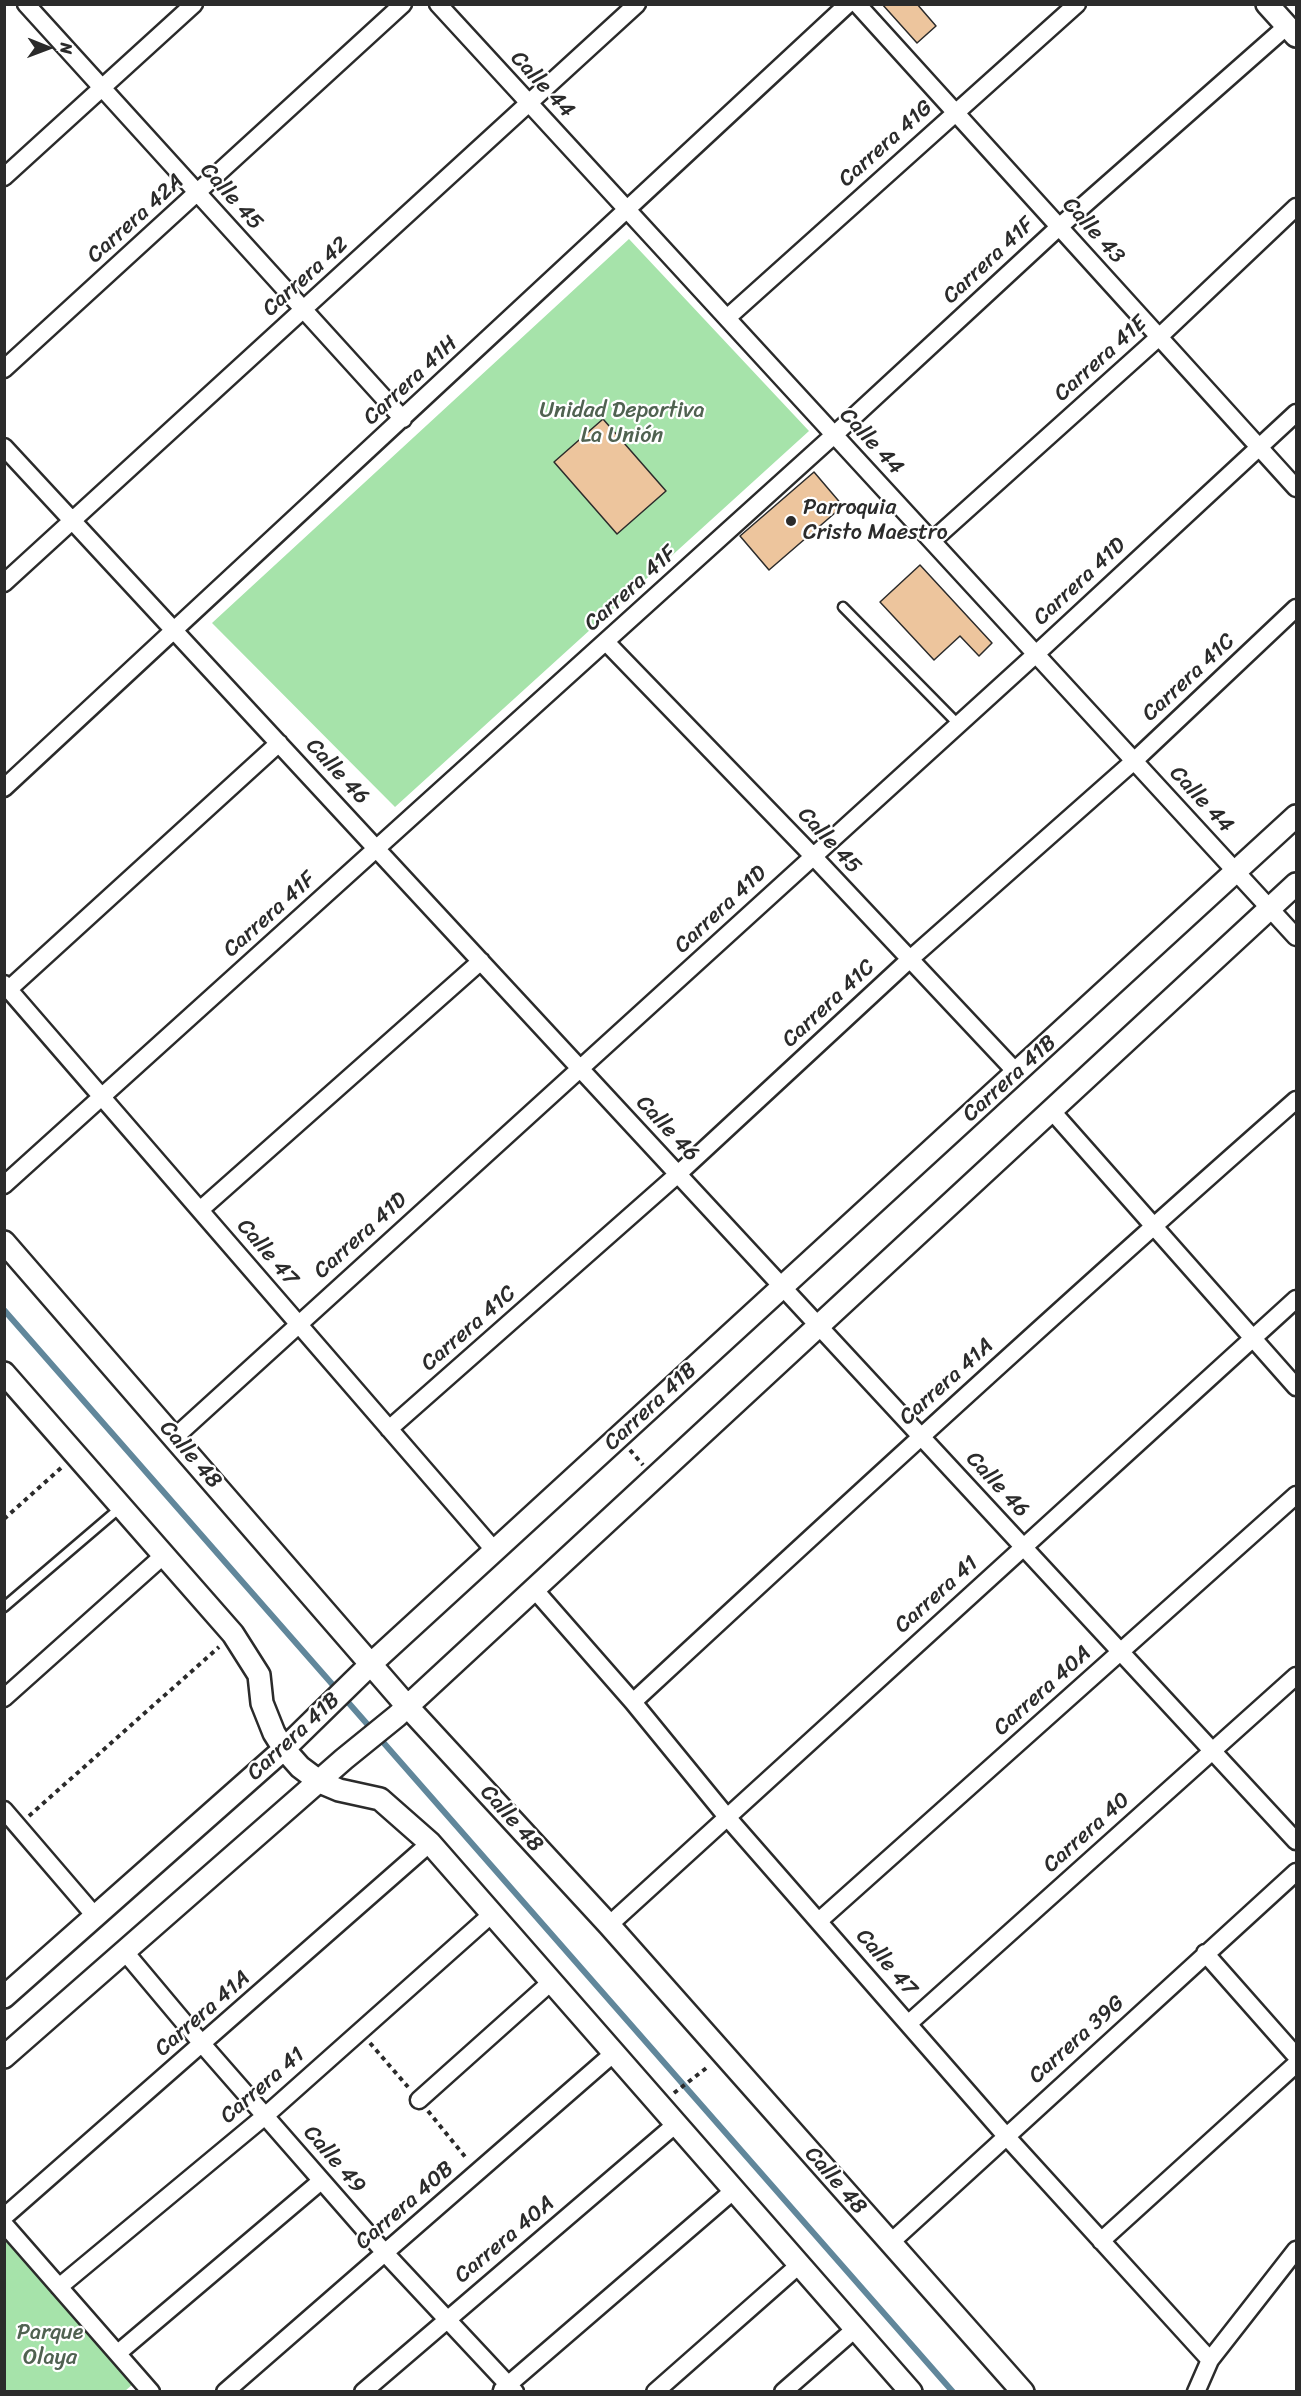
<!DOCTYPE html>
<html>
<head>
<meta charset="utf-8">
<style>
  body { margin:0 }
  #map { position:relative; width:1301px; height:2396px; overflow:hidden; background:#fff; font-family:Sriracha,sans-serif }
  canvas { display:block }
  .frame { position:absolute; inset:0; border:6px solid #2b2b2b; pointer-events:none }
  .north { position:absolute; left:18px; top:18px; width:60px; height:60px; -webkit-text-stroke:4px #fff; paint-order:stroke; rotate:91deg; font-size:16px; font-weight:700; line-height:24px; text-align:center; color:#2b2b2b }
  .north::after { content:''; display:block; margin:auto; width:21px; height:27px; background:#2b2b2b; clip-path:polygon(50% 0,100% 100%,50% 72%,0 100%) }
</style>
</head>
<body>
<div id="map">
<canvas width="1301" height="2396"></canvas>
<div class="frame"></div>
<div class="north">N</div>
</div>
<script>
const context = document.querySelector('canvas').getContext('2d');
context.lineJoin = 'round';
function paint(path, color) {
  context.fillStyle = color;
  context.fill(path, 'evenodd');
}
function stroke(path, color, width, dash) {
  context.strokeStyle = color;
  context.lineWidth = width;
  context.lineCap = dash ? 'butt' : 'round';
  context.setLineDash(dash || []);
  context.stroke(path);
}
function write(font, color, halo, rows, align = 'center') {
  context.font = font + ' Sriracha,sans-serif';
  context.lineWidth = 4.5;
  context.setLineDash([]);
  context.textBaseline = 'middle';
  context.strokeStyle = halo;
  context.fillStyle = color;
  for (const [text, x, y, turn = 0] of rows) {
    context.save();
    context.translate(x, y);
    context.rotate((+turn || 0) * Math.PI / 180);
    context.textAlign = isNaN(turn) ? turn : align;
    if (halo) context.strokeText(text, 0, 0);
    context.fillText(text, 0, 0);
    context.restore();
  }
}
paint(new Path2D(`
  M629,239L809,431L395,807L212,623Z
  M4,2224L140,2378L125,2391H5Z`), '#a6e3aa');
stroke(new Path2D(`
  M4,1310L953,2392`), '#61879b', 6);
const building = new Path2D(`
  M882,4H917L936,26L917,43Z
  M603,419L666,491L617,534L554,462Z
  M814,472L843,506L769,570L740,536Z
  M920,565L992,643L979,656L960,636L934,660L880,602Z`);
paint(building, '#edc59d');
stroke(building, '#2b2b2b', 1.5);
const service = new Path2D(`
  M843,607L958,724
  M4,1607L121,1507`);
const minor = new Path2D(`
  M26,4L403,419
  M438,4L1296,937
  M857,4L1296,488
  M4,177L194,4
  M727,318L1077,4
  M4,369L403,4
  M4,447L1296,1841
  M932,541L1159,337L1296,207
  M4,583L637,4
  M606,642L813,856L1017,1073
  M4,788L848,4
  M4,984L495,1551
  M9,989L279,743
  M1051,1110L1296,1387
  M4,1185L834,435L1059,227L1287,26
  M200,1210L481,961
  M389,1429L678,1174L909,960L1134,761L1296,608
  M175,1437L1036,654L1296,413
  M534,1589L633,1702L727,1817L1006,2136L1210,2360
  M4,1698L164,1555
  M633,1702C852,1499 1072,1297 1296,1100
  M4,1810L95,1916
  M820,1920L1296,1495
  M609,1925L1296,1299
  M125,1952L203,2045L385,2253L515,2392
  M1205,1953L1296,2056
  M908,2024L1296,1676
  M419,2100L551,1982
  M4,2217L430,1843
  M4,2224L151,2392
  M1101,2241L1296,2064
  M890,2243L1296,1872
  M59,2287L265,2116L492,1914
  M118,2353L321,2181
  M502,2390L733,2191
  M225,2392L614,2053
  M363,2392L676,2124
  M655,2392L799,2265
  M783,2392L855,2329
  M1196,2392L1210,2360L1296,2250`);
const tertiary = new Path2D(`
  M1267,4L1296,36
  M4,1242L407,1706L609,1925L1023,2392
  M4,1373L233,1634L259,1675L262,1703L274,1733L284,1749L300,1767L320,1782L339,1790L380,1799L430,1843L911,2392
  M4,1997L284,1749L372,1663L1296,816
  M4,2057L344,1759L397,1716L1296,884`);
stroke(service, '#2b2b2b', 13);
stroke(minor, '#2b2b2b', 21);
stroke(tertiary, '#2b2b2b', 26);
stroke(new Path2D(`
  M630,1450L643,1465
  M4,1519L62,1467
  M29,1816L219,1647
  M370,2043L408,2087
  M674,2093L709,2066
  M428,2111L467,2159`), '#2b2b2b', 4, [4.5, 4.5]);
stroke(service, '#fff', 8);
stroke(minor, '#fff', 16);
stroke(tertiary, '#fff', 21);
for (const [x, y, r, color] of [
  [791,521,6,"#2b2b2b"]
]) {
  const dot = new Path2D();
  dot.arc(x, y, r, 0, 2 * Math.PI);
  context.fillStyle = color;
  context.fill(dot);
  stroke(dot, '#fff', 2);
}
write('22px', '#2b2b2b', '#fff', [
  ["Calle 44",542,85,47],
  ["Carrera 41G",886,144,-42],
  ["Calle 45",231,197,48],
  ["Carrera 42A",136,219,-42],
  ["Calle 43",1093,231,48],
  ["Carrera 41F",989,261,-43],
  ["Carrera 42",306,277,-42],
  ["Carrera 41E",1101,359,-42],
  ["Carrera 41H",411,381,-43],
  ["Calle 44",871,442,47],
  ["Carrera 41D",1080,582,-43],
  ["Carrera 41F",631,589,-42],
  ["Carrera 41C",1189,678,-43],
  ["Calle 46",337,772,47],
  ["Calle 44",1201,800,47],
  ["Calle 45",829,841,47],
  ["Carrera 41D",721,910,-43],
  ["Carrera 41F",270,915,-42],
  ["Carrera 41C",829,1004,-43],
  ["Carrera 41B",1010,1079,-42],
  ["Calle 46",667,1129,47],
  ["Carrera 41D",361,1236,-42],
  ["Calle 47",267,1253,49],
  ["Carrera 41C",469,1329,-41],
  ["Carrera 41A",947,1382,-42],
  ["Carrera 41B",651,1407,-43],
  ["Calle 48",190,1455,49],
  ["Calle 46",997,1485,47],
  ["Carrera 41",937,1595,-42],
  ["Carrera 40A",1043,1691,-42],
  ["Carrera 41B",294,1737,-43],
  ["Calle 48",511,1819,48],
  ["Carrera 40",1087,1833,-42],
  ["Calle 47",886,1963,49],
  ["Carrera 41A",203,2014,-41],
  ["Carrera 39G",1077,2040,-42],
  ["Carrera 41",263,2086,-41],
  ["Calle 49",334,2160,49],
  ["Calle 48",835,2181,49],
  ["Carrera 40B",405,2206,-41],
  ["Carrera 40A",505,2240,-40]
]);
write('22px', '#506251', '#fff', [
  ["Unidad Deportiva",622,411],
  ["La Unión",622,436],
  ["Parque",50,2333],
  ["Olaya",50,2358]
]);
write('22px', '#2b2b2b', '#fff', [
  ["Parroquia",803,508],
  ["Cristo Maestro",803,533]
], 'left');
</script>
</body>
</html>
